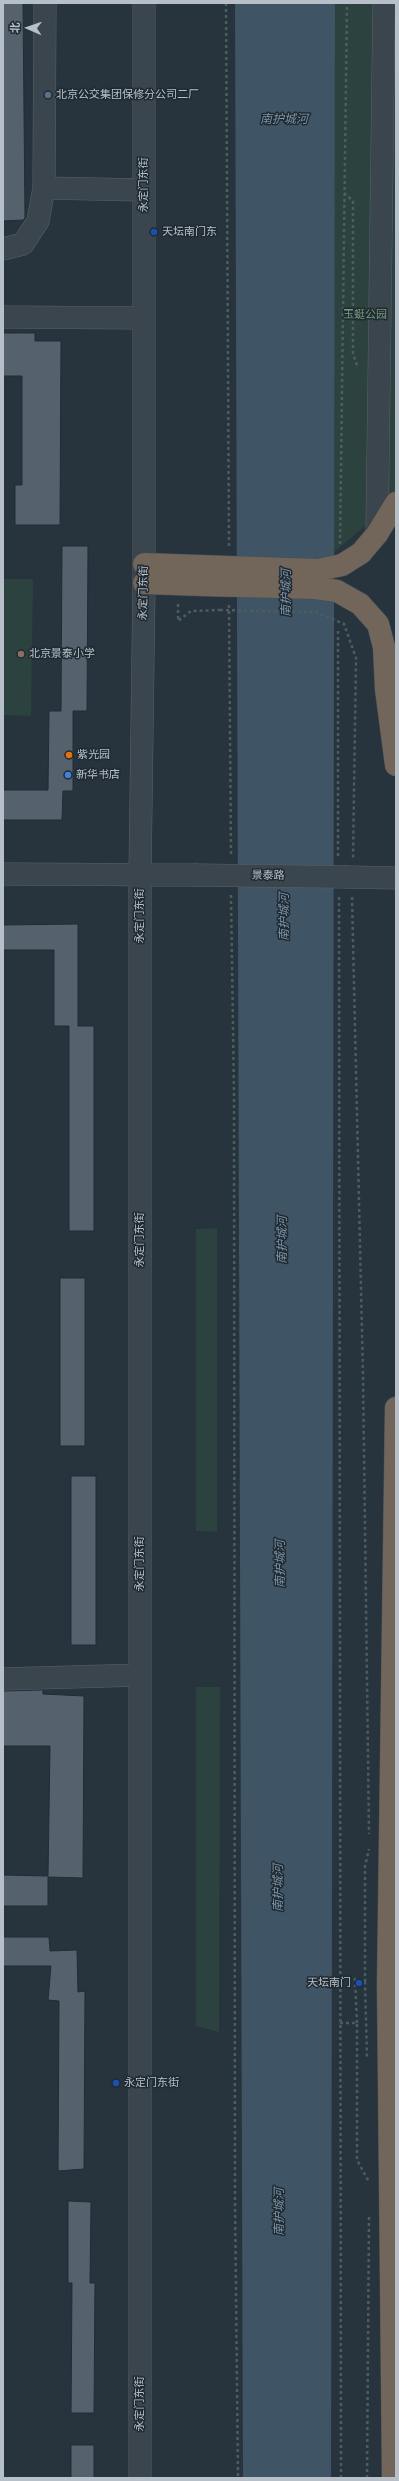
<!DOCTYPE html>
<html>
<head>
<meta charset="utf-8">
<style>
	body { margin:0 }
	#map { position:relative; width:399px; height:2481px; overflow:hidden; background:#27343d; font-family:"Roboto Condensed","Noto Sans SC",sans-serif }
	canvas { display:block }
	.frame { position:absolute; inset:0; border:4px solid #b7c0c8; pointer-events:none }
	.north { position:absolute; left:8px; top:8px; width:40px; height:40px; -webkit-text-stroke:3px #202a32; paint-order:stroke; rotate:272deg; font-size:11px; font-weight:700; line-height:16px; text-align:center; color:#b7c0c8 }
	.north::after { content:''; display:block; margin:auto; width:14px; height:18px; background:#b7c0c8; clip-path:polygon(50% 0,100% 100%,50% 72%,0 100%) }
</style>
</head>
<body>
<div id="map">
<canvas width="399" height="2481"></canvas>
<div class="frame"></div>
<div class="north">北</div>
</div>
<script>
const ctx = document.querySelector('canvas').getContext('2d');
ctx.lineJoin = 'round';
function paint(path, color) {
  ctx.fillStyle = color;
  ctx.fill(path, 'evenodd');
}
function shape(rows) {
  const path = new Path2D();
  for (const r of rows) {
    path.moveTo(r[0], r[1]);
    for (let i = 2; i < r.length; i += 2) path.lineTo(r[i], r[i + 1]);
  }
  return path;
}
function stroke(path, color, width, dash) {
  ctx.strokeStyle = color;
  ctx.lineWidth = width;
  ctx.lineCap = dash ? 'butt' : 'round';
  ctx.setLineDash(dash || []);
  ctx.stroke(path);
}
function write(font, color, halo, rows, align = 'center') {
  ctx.font = font + ' "Roboto Condensed","Noto Sans SC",sans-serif';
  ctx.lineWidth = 3;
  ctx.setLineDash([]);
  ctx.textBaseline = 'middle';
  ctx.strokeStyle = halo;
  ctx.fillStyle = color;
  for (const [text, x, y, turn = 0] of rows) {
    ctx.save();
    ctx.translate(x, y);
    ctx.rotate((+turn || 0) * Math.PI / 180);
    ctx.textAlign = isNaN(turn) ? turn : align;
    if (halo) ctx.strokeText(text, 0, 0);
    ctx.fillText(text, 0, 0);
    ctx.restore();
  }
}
const green = shape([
	[335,3,396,3,396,492,387,508,333,553],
	[3,579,33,579,31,716,3,715],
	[217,1228,217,1532,196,1531,196,1229],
	[196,1687,220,1687,219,2032,196,2026]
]);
const water = shape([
	[235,3,335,3,331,2478,243,2478]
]);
const building = shape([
	[3,3,23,3,25,218,23,220,3,221,3,3],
	[3,333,35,333,35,341,61,341,60,525,15,525,15,485,22,485,22,376,3,376,3,333],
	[62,546,88,546,87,711,73,711,73,791,63,791,62,820,3,820,3,790,48,790,49,711,61,711,62,546],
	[78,924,78,1026,94,1026,94,1231,69,1231,69,1026,54,1026,54,950,3,950,3,925,78,924],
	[60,1278,85,1278,85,1446,60,1446,60,1278],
	[71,1476,96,1476,96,1645,71,1645,71,1476],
	[43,1690,43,1694,84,1696,83,1878,48,1877,48,1906,3,1906,3,1875,48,1876,50,1746,3,1746,3,1691,43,1690],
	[3,1937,49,1937,50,1951,77,1950,78,1992,85,1991,84,2169,58,2171,59,2001,48,2000,51,1966,3,1966,3,1937],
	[68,2201,91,2202,90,2283,95,2283,94,2413,71,2413,72,2283,68,2283,68,2201],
	[71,2445,94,2445,94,2478,71,2478,71,2445]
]);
const path = shape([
	[226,3,229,548],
	[344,193,353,201,353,354,358,368],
	[340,544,347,3],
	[178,604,178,621,191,611,220,610],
	[229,605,231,856],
	[315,612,344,624,356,658,353,858],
	[338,631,338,858],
	[231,895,234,1093,235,2198,238,2478],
	[339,897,341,2478],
	[352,897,363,1375,369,1834],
	[365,1982,365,1866,369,1849],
	[340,2023,357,2023,357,2160,369,2182],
	[357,2023,355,1979,365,1982,367,2058],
	[367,2478,369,2215]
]);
const minor = shape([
	[44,188,144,190],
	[3,249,23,244,38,221,44,188,45,3],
	[3,317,144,318],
	[377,534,384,3],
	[3,874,194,875],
	[347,877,396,878],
	[3,1679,140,1675],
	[140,2478,140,875,144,583,144,3]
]);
const highway = shape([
	[361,553,377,534,396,503],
	[144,564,198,566],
	[144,583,202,585],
	[360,604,378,624,384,647,386,689,396,765],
	[393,2478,388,1983,396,1408]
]);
const pathBridge = shape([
	[220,610,315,612]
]);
const minorBridge = shape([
	[194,875,347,877]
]);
const highwayBridge = shape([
	[198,566,318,570,342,565,361,553],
	[202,585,315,588,337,591,360,604]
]);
const markers = [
	[48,95,4,"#5c6f8a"],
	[154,232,4,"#1a4fb4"],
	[21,654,4,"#8d6e63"],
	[69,755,4,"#e8710a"],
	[68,775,4,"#3f7fe0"],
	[359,1983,4,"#1a4fb4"],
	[116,2083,4,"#1a4fb4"]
];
const poiNames = [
	["北京公交集团保修分公司二厂",56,95],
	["天坛南门东",162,232],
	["北京景泰小学",29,654],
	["紫光园",77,755],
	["新华书店",76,775],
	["天坛南门",351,1983,"right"],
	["永定门东街",124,2083]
];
const streetNames = [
	["永定门东街",144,185,-90],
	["永定门东街",144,593,-89],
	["景泰路",268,876,1],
	["永定门东街",140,916,-90],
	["永定门东街",140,1240,-90],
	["永定门东街",140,1564,-90],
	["永定门东街",140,2404,-90]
];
const parkNames = [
	["玉蜓公园",365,315]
];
const waterNames = [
	["南护城河",284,120],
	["南护城河",287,593,-90],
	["南护城河",285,917,-90],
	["南护城河",283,1240,-90],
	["南护城河",281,1564,-90],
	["南护城河",279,1888,-90],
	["南护城河",280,2212,-90]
];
paint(green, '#2c423f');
paint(water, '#3f5464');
paint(building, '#55626d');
stroke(building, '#222c34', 1);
stroke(minor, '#59636b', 23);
stroke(highway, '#465058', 23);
stroke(path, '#4b5e5e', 2.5, [3, 3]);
stroke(minor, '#3b454d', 22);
stroke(highway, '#726559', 22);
stroke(minorBridge, '#59636b', 23, []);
stroke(highwayBridge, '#465058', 23, []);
stroke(pathBridge, '#4b5e5e', 2.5, [3, 3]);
stroke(minorBridge, '#3b454d', 22);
stroke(highwayBridge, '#726559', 22);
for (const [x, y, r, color] of markers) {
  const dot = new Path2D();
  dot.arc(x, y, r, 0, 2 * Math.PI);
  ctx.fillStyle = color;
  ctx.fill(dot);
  stroke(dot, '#202a32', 1.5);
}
write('11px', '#b7c0c8', '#202a32', poiNames, 'left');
write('11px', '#b7c0c8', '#202a32', streetNames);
write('11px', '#779c7b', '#202a32', parkNames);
write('italic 12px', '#7b95a9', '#202a32', waterNames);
</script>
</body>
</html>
